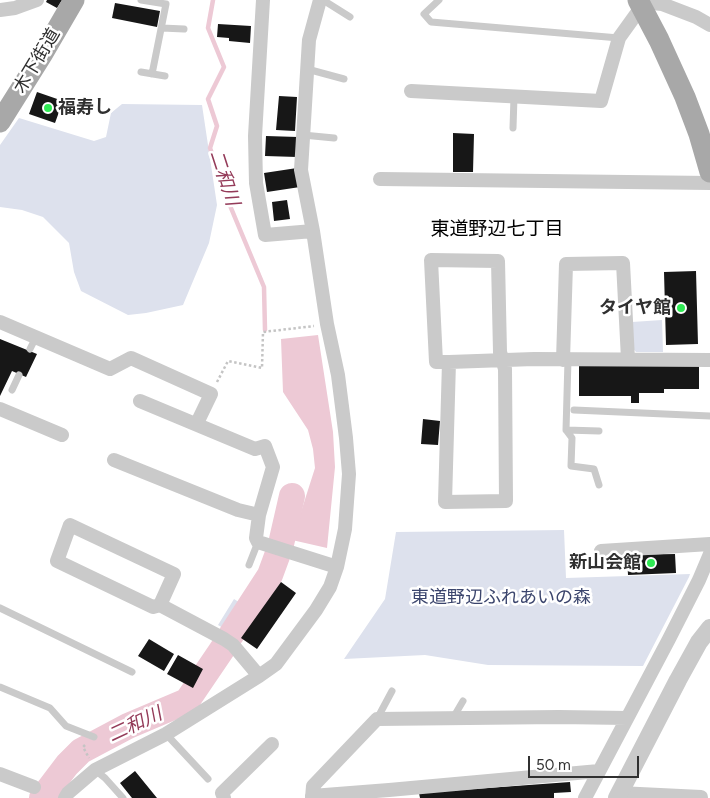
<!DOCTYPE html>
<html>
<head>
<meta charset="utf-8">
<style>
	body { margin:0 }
	#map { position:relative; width:710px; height:798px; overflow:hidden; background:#fff; font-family:Figtree,sans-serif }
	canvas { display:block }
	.scale { position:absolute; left:528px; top:756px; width:111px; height:22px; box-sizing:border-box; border:2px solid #303030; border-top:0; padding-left:6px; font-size:15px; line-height:18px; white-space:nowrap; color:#303030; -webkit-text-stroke:4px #fff; paint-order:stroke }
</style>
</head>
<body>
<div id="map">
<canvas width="710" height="798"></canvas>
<div class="scale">50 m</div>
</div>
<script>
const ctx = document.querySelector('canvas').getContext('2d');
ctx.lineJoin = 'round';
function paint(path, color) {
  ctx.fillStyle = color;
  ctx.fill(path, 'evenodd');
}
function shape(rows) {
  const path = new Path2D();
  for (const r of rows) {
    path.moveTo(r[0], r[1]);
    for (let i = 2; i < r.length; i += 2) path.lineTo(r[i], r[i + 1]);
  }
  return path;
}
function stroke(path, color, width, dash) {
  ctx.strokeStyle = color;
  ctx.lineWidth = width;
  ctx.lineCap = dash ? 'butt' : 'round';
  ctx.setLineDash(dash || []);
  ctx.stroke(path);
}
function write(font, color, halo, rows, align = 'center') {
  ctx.font = font + ' Figtree,"Noto Sans JP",sans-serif';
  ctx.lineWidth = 5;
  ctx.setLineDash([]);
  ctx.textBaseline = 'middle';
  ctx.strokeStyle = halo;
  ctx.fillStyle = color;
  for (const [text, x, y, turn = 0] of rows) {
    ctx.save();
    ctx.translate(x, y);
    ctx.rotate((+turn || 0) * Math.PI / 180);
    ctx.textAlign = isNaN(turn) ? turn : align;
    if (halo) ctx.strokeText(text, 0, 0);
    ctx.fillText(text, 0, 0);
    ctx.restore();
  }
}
const green = shape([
	[122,104,202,105,217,205,209,243,183,305,146,313,128,315,81,291,74,272,69,243,43,217,22,210,0,207,0,145,19,118,94,141,106,137,111,113],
	[662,320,663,352,636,352,631,346,632,322],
	[564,530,566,578,690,574,689,577,643,666,488,665,425,655,344,659,385,599,396,532],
	[234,599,245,606,228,631,218,625]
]);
const water = shape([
	[318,335,333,432,335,467,327,548,292,540,315,468,313,449,308,430,283,392,281,339]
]);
const stream = shape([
	[213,0,208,28,224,67,208,99,217,126,210,148,231,208,264,287,265,330]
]);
const river = shape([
	[281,544,292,496],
	[231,635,270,575,277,556],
	[42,798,67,765,81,751,128,726,187,701,223,648]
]);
const building = shape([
	[47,0,62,0,57,8,46,2],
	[115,3,160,11,157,27,112,18],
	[218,24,251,26,250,43,229,41,229,38,217,37],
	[37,92,63,101,55,123,29,114],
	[279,96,297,97,295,131,276,130],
	[453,133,474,134,473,172,453,172],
	[266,136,298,137,297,157,265,156],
	[297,168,300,187,267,192,264,173],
	[287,200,290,219,274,221,272,202],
	[696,271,698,344,666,345,664,272],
	[0,339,37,354,26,377,12,371,0,396],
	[699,362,699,389,664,389,664,393,639,393,639,403,631,403,631,396,579,396,579,364],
	[423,419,440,421,438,445,421,444],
	[675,554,676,573,628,575,627,555],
	[281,582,296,593,257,649,241,638],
	[149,639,174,654,164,671,138,656],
	[178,655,203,669,193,688,167,674],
	[135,771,157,798,132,798,120,783],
	[570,782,571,792,554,793,554,798,420,798,419,793]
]);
const path = shape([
	[217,382,228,361,262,368,263,332,314,326],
	[85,745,83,747,89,758]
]);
const service = shape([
	[141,0,166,4,152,74],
	[323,0,350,17],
	[439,0,424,14,431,22,619,38],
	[162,28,184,29],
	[307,69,344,79],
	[141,72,165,76],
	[513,128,514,97],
	[303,135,334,138],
	[30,349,36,337],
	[568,360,566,430,572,438,571,466,594,469,599,485],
	[12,390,19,375],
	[574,410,710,416],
	[566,430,599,431],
	[249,565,258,542],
	[0,608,132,672],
	[0,687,50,708,66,726,94,737],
	[453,718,463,701],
	[377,719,392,691],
	[166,734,208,779],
	[95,770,105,778,123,798]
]);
const minor = shape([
	[263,0,255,136,256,183,265,235,313,231],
	[0,10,15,8,37,0],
	[411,91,601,101,619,38,642,6,652,3,662,4,696,17,710,25],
	[380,179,710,183],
	[431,260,498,261,500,352,505,369,506,501,445,502,449,362,436,362,431,260],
	[0,322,110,369,131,358,211,394,198,421],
	[563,360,566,264,623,263,628,359],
	[449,362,534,359,710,360],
	[140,401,255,449,265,446,273,467,259,515,256,538,258,542,337,567],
	[0,409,62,435],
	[114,460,238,510,259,515],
	[601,551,710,544],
	[160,605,174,574,70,525,57,561,153,607,160,605,224,639,233,645,259,676],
	[0,774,34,787],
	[619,793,701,797],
	[312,796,389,790,599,771],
	[65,798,68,793,95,770,166,734,259,676,276,664,316,610,330,587,337,567,345,529,349,474,346,438,338,375,327,324,313,231,301,170,309,40,320,0],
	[224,798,222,793,272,744],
	[312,798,313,786,377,719,559,717,627,718],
	[585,798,669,639,699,580,710,554]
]);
const tertiary = shape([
	[617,798,678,680,699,642,710,628]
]);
const primary = shape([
	[638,0,659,40,685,97,699,134,710,172],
	[0,122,42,55,74,0]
]);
const markers = [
	[48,108,5,"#2fea54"],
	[681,308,5,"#2fea54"],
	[651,563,5,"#2fea54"]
];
const streetNames = [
	["木下街道",37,61,-59]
];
const poiNames = [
	["福寿し",58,108,"left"],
	["タイヤ館",671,308],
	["新山会館",641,563]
];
const parkNames = [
	["東道野辺ふれあいの森",501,598]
];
const waterNames = [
	["二和川",224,178,72],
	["二和川",135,725,-25]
];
const neighbourhoodNames = [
	["東道野辺七丁目",497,229]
];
paint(green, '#dde1ed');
paint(water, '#edc9d5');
stroke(stream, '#edc9d5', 4.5);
stroke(river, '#edc9d5', 26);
paint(building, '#171717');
stroke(path, '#c4c4c4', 2.5, [2.5, 2.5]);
stroke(service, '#cacaca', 7);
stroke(minor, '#cacaca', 14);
stroke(tertiary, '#cacaca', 18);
stroke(primary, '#a8a8a8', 21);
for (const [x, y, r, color] of markers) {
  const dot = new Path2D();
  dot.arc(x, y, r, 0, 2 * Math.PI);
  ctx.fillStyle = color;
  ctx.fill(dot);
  stroke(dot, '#fff', 2);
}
write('18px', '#303030', '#fff', streetNames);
write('bold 18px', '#303030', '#fff', poiNames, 'right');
write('18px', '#3b456d', '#fff', parkNames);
write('italic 19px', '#943b59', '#fff', waterNames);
write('19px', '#000', '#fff', neighbourhoodNames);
</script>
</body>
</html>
